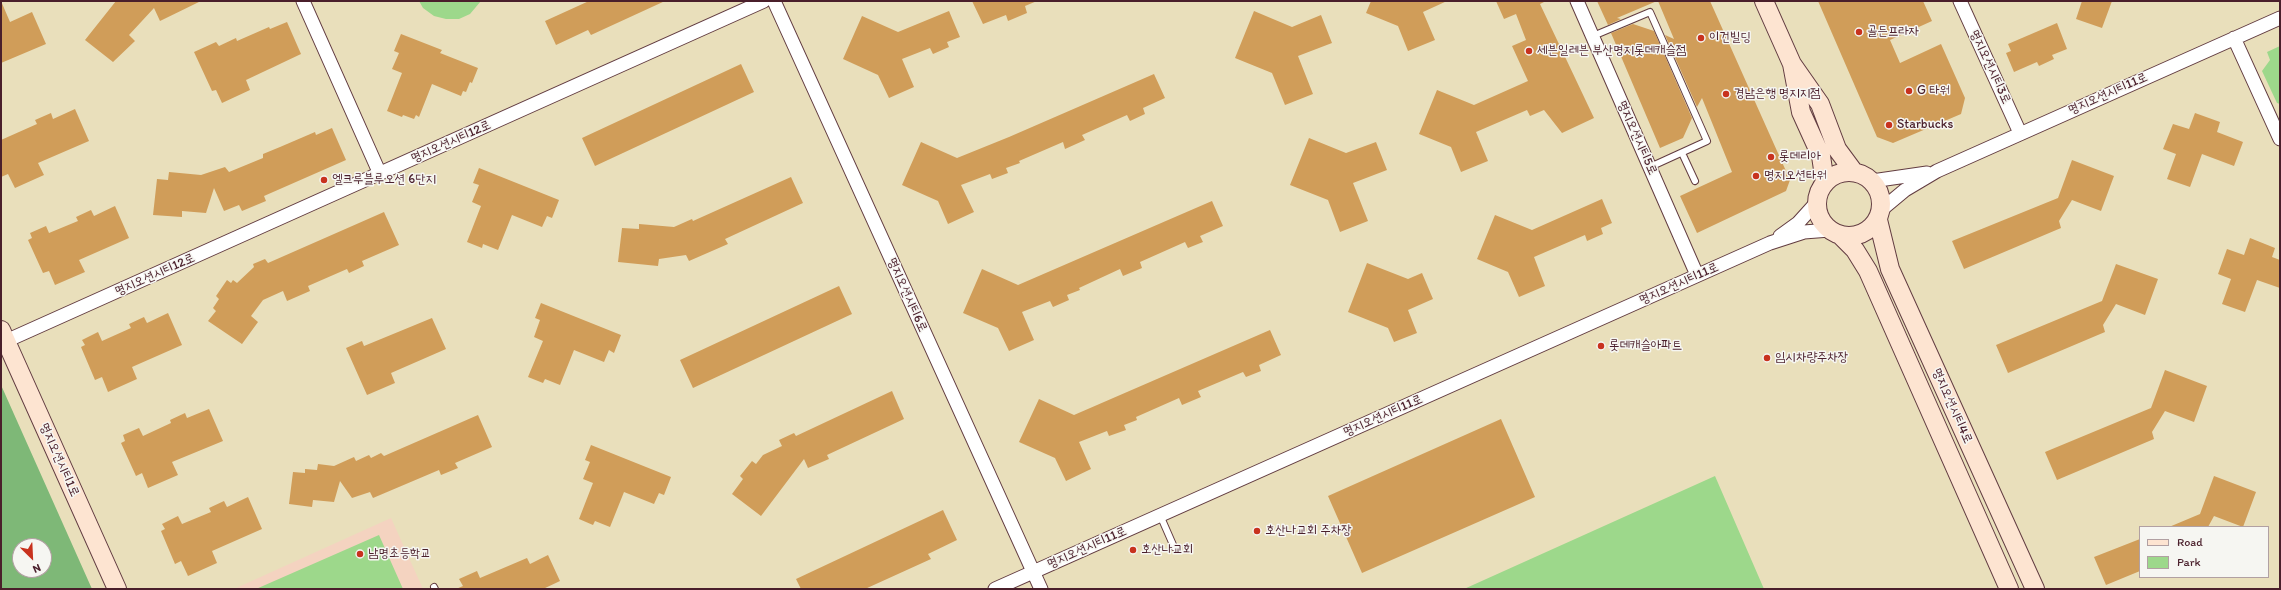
<!DOCTYPE html>
<html>
<head>
<meta charset="utf-8">
<style>
	body { margin:0 }
	#map { position:relative; width:2281px; height:590px; overflow:hidden; background:#e9dfbb; font-family:Itim,sans-serif }
	canvas { display:block }
	.frame { position:absolute; inset:0; border:2px solid #4a1f2b; pointer-events:none }
	.legend { position:absolute; left:2139px; top:526px; width:130px; height:52px; box-sizing:border-box; background:#f6f6f2; border:1px solid #b1a0a2; margin:0; padding:5px 7px; list-style:none; font-size:12px; color:#4a1f2b }
	.legend li { display:flex; align-items:center; gap:8px; height:20px }
	.legend b { width:20px; border:1px solid #b1a0a2 }
	.north { position:absolute; left:12px; top:538px; width:40px; height:40px; box-sizing:border-box; background:#f6f6f2; border:1px solid #b1a0a2; border-radius:50%; rotate:156deg; font-size:11px; font-weight:700; line-height:16px; text-align:center; color:#4a1f2b }
	.north::after { content:''; display:block; margin:auto; width:14px; height:18px; background:#c8321e; clip-path:polygon(50% 0,100% 100%,50% 72%,0 100%) }
</style>
</head>
<body>
<div id="map">
<canvas width="2281" height="590"></canvas>
<div class="frame"></div>
<ul class="legend">
<li><b style="height:5px;background:#fde4d1"></b>Road</li>
<li><b style="height:11px;background:#9dd88b"></b>Park</li>
</ul>
<div class="north">N</div>
</div>
<script>
const ctx = document.querySelector('canvas').getContext('2d');
ctx.lineJoin = 'round';
function paint(path, color) {
  ctx.fillStyle = color;
  ctx.fill(path, 'evenodd');
}
function shape(rows) {
  const path = new Path2D();
  for (const r of rows) {
    if (r.length === 3) {
      path.moveTo(r[0] + r[2], r[1]);
      path.arc(r[0], r[1], r[2], 0, 2 * Math.PI);
      continue;
    }
    path.moveTo(r[0], r[1]);
    for (let i = 2; i < r.length; i += 2) path.lineTo(r[i], r[i + 1]);
  }
  return path;
}
function stroke(path, color, width, dash) {
  ctx.strokeStyle = color;
  ctx.lineWidth = width;
  ctx.lineCap = dash ? 'butt' : 'round';
  ctx.setLineDash(dash || []);
  ctx.stroke(path);
}
function write(font, color, halo, rows, align = 'center') {
  ctx.font = font + ' Itim,"Poor Story",sans-serif';
  ctx.lineWidth = 3;
  ctx.setLineDash([]);
  ctx.textBaseline = 'middle';
  ctx.strokeStyle = halo;
  ctx.fillStyle = color;
  for (const [text, x, y, turn = 0] of rows) {
    ctx.save();
    ctx.translate(x, y);
    ctx.rotate((+turn || 0) * Math.PI / 180);
    ctx.textAlign = isNaN(turn) ? turn : align;
    if (halo) ctx.strokeText(text, 0, 0);
    ctx.fillText(text, 0, 0);
    ctx.restore();
  }
}
const built = shape([
	[391,518,423,589,234,589]
]);
const green = shape([
	[419,1,481,1,470,14,459,19,446,19,434,16,423,8],
	[2280,46,2280,104,2277,103,2262,71,2270,60,2267,52],
	[1715,476,1764,589,1464,589],
	[379,535,403,589,256,589]
]);
const forest = shape([
	[1,385,92,589,1,589],
	[20,546,44,546,44,570,20,570]
]);
const building = shape([
	[1,1,10,22,32,12,46,44,1,63],
	[116,1,201,1,160,21,154,8,129,35,135,41,113,62,85,40],
	[589,1,665,1,591,35,588,30,556,45,545,21],
	[972,1,1037,1,1025,6,1027,13,1008,21,1006,15,983,24],
	[1371,1,1447,1,1423,12,1435,40,1408,51,1398,26,1366,13],
	[1496,1,1546,1,1540,4,1594,118,1562,133,1544,110,1530,116,1527,110,1476,132,1488,161,1461,172,1451,147,1419,134,1437,90,1474,105,1528,81,1512,46,1526,40,1516,14,1504,19],
	[1597,1,1657,1,1617,18,1621,19,1608,25],
	[1658,1,1710,1,1790,180,1786,191,1697,233,1680,196,1732,172,1702,98,1697,107,1665,35,1674,39],
	[1818,1,1923,1,1932,21,1890,40,1900,63,1941,44,1965,98,1961,114,1893,143,1877,137],
	[2082,1,2112,1,2102,28,2076,19],
	[949,11,960,37,947,42,949,47,933,54,930,48,902,59,914,87,889,98,878,75,843,59,862,16,898,32],
	[1254,11,1292,27,1321,15,1332,43,1298,56,1313,94,1285,105,1272,73,1235,58],
	[287,22,301,54,246,80,250,90,222,103,216,90,212,91,194,52,216,42,219,46,236,38,237,41,269,27,270,29],
	[2057,23,2067,49,2052,55,2054,59,2039,66,2037,62,2014,72,2006,53,2011,51,2008,44],
	[1633,24,1654,31,1692,118,1683,138,1660,148,1611,33],
	[401,34,442,50,440,53,478,68,472,83,470,82,466,92,463,91,461,96,432,84,419,117,416,115,414,119,403,115,402,117,387,111,402,73,392,69,399,53,394,51],
	[741,64,754,92,595,166,582,138],
	[1154,74,1165,98,1143,108,1145,114,1130,121,1127,115,1082,135,1085,140,1065,149,1063,142,1019,161,1020,163,1006,168,1008,173,992,179,990,174,961,185,974,212,948,224,938,201,902,185,921,142,957,158,1009,137],
	[75,109,89,141,38,163,44,175,15,188,8,174,1,177,1,140,37,124,35,120,51,113,53,119],
	[2195,113,2220,122,2217,132,2243,142,2234,166,2202,154,2190,187,2167,179,2176,154,2163,149,2173,124,2189,129],
	[332,128,346,160,264,196,266,201,242,211,239,205,224,211,214,188,206,213,182,211,182,217,153,215,157,179,168,180,169,172,201,175,225,167,229,172,263,158,263,154,280,147,315,132,316,135],
	[1309,138,1346,153,1376,142,1387,170,1353,183,1368,221,1340,232,1328,200,1290,185],
	[2072,160,2114,176,2101,211,2072,200,2059,221,2061,228,1964,269,1952,241,2058,198],
	[479,168,559,200,552,218,547,216,542,227,512,215,498,250,483,244,482,248,467,242,481,206,472,202,479,185,473,183],
	[791,177,803,203,725,239,728,244,689,261,686,255,659,259,658,266,618,262,622,228,639,229,639,224,674,227,692,219,693,221],
	[1602,199,1612,223,1601,228,1603,234,1587,241,1585,235,1534,257,1545,286,1519,297,1508,272,1477,259,1495,215,1532,230],
	[1212,201,1223,226,1200,236,1203,242,1188,248,1185,242,1140,262,1142,268,1123,276,1120,269,1079,288,1080,290,1067,295,1069,300,1053,307,1050,301,1022,312,1034,340,1009,351,998,328,963,313,982,269,1018,285],
	[115,206,129,238,79,260,85,272,55,285,49,271,43,273,28,240,32,238,30,233,46,226,49,233,78,221,76,217,91,210,94,216],
	[384,212,399,245,362,261,364,266,349,273,347,269,308,286,310,291,287,301,283,291,263,300,251,316,258,322,242,344,208,321,216,311,213,308,219,299,216,296,227,280,231,283,233,280,237,283,254,267,253,264,265,259,268,263],
	[2250,238,2275,248,2272,257,2280,260,2280,288,2257,280,2245,312,2222,304,2231,279,2218,274,2227,249,2244,255],
	[1367,263,1408,279,1422,273,1433,299,1408,310,1417,333,1394,342,1388,328,1348,312],
	[2116,264,2158,279,2145,315,2116,304,2103,325,2105,332,2008,373,1996,345,2102,301],
	[839,286,852,314,693,388,680,360],
	[541,303,621,335,614,353,609,350,604,362,574,350,560,385,545,379,543,383,528,377,543,341,534,337,540,320,535,318],
	[168,313,182,345,132,367,137,379,108,392,102,377,95,380,81,347,85,345,82,340,98,332,102,341,131,328,129,324,144,317,147,323],
	[432,318,446,349,391,373,395,383,367,395,346,348,362,341,364,346],
	[1270,330,1281,355,1259,365,1261,371,1246,377,1243,372,1198,391,1201,397,1182,405,1179,398,1136,417,1137,420,1124,425,1126,430,1109,436,1107,431,1079,442,1091,469,1066,481,1055,458,1019,442,1039,399,1074,415],
	[2165,370,2207,386,2194,422,2165,411,2152,432,2154,439,2057,480,2045,452,2151,408],
	[892,391,904,419,827,455,829,459,808,468,804,459,761,516,732,494,743,479,740,476,752,461,756,464,763,455,782,446,779,440,794,433,796,436],
	[209,409,223,441,172,462,178,475,148,488,142,473,136,476,121,443,125,441,123,435,139,428,143,436,171,423,170,420,185,413,187,418],
	[478,415,492,447,455,463,458,468,441,475,439,470,373,498,370,492,352,498,340,481,334,502,313,500,312,507,289,504,293,472,305,473,305,469,317,470,318,464,334,466,354,457,356,461,369,455,371,458,381,453,384,456],
	[1501,419,1535,497,1362,573,1328,496],
	[591,445,671,477,664,495,659,493,654,504,624,492,610,527,595,521,593,525,579,519,593,483,583,479,590,462,585,460],
	[2214,476,2256,492,2243,527,2214,516,2208,527,2169,527,2200,514],
	[248,497,262,529,212,551,217,563,188,576,181,561,175,564,161,531,165,529,162,524,178,516,182,524,211,512,209,508,224,501,227,507],
	[943,510,957,540,928,554,931,559,865,589,801,589,796,579],
	[2140,539,2140,571,2106,585,2094,557],
	[548,555,560,581,543,589,456,589,463,586,459,579,477,571,480,578,527,558,530,564]
]);
const lane = shape([
	[1593,36,1650,12,1707,141,1650,167],
	[1682,153,1695,181],
	[1160,515,1174,547],
	[434,587,435,589]
]);
const street = shape([
	[303,1,380,174],
	[774,1,1041,589],
	[1577,1,1697,275],
	[1960,1,2020,133],
	[2234,38,2280,139],
	[1872,181,1927,173],
	[1881,210,1905,190,1937,171,2280,18],
	[1780,236,1798,223,1817,202],
	[6,341,764,1],
	[995,589,1770,243,1804,232,1830,230]
]);
const secondary = shape([
	[1764,1,1792,64],
	[1849,204,32],
	[1825,183,1821,156,1801,112,1792,64,1820,104,1837,149,1854,172],
	[1878,220,1890,269,2035,589],
	[1840,235,1855,250,1868,271,2009,589],
	[1,330,117,589]
]);
const markers = [
	[1859,32,4,"#c8321e"],
	[1701,38,4,"#c8321e"],
	[1529,51,4,"#c8321e"],
	[1909,91,4,"#c8321e"],
	[1726,94,4,"#c8321e"],
	[1889,125,4,"#c8321e"],
	[1771,157,4,"#c8321e"],
	[1756,176,4,"#c8321e"],
	[324,180,4,"#c8321e"],
	[1601,346,4,"#c8321e"],
	[1767,358,4,"#c8321e"],
	[1257,531,4,"#c8321e"],
	[1133,550,4,"#c8321e"],
	[360,554,4,"#c8321e"]
];
const poiNames = [
	["골든프라자",1867,32],
	["이건빌딩",1709,38],
	["세븐일레븐 부산명지롯데캐슬점",1537,51],
	["G 타워",1917,91],
	["경남은행 명지지점",1734,94],
	["Starbucks",1897,125],
	["롯데리아",1779,157],
	["명지오션타워",1764,176],
	["엘크루블루오션 6단지",332,180],
	["롯데캐슬아파트",1609,346],
	["임시차량주차장",1775,358],
	["호산나교회 주차장",1265,531],
	["호산나교회",1141,550],
	["남명초등학교",368,554]
];
const streetNames = [
	["명지오션시티3로",1990,67,65],
	["명지오션시티11로",2108,94,-24],
	["명지오션시티5로",1637,138,66],
	["명지오션시티12로",451,142,-24],
	["명지오션시티12로",155,275,-24],
	["명지오션시티11로",1679,284,-24],
	["명지오션시티6로",907,295,66],
	["명지오션시티4로",1952,406,66],
	["명지오션시티11로",1383,416,-24],
	["명지오션시티1로",59,460,66],
	["명지오션시티11로",1087,548,-24]
];
paint(built, '#f4d3c0');
paint(green, '#9dd88b');
paint(forest, '#7eb877');
paint(building, '#d09d59');
stroke(lane, '#623c41', 8);
stroke(street, '#623c41', 15);
stroke(secondary, '#623c41', 20);
stroke(lane, '#fff', 6);
stroke(street, '#fff', 13);
stroke(secondary, '#fde4d1', 18);
for (const [x, y, r, color] of markers) {
  const dot = new Path2D();
  dot.arc(x, y, r, 0, 2 * Math.PI);
  ctx.fillStyle = color;
  ctx.fill(dot);
  stroke(dot, '#f6f6f2', 1.5);
}
write('13px', '#4a1f2b', '#f6f6f2', poiNames, 'left');
write('13px', '#4a1f2b', '#f6f6f2', streetNames);
</script>
</body>
</html>
